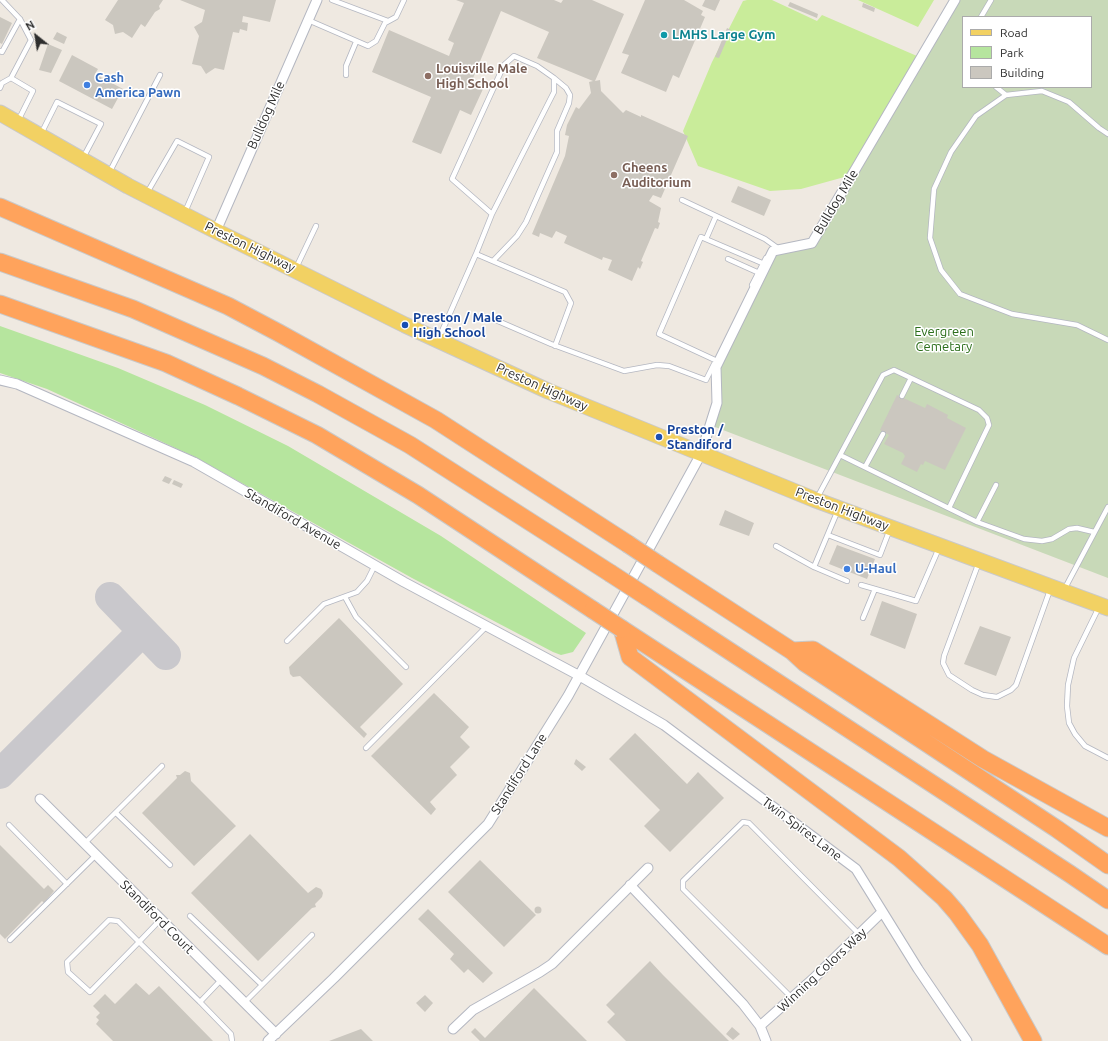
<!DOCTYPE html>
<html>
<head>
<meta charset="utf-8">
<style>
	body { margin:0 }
	#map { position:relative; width:1108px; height:1041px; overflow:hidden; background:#efe9e1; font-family:Ubuntu,sans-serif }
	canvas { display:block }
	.legend { position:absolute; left:962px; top:16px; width:130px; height:72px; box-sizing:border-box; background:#fff; border:1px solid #ababab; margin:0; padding:5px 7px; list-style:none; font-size:12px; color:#2e2e2e }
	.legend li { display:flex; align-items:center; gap:8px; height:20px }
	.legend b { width:20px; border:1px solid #ababab }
	.north { position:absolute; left:16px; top:16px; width:40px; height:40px; -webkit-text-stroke:3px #fff; paint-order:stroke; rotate:330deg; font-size:11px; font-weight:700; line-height:16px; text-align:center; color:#2e2e2e }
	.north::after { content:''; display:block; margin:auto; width:14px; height:18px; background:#2e2e2e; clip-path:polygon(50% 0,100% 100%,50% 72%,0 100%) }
</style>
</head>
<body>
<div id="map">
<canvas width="1108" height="1041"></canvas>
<ul class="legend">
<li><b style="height:5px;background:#f2d163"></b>Road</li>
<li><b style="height:11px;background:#b6e59e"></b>Park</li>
<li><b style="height:11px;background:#cbc7bf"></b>Building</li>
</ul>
<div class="north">N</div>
</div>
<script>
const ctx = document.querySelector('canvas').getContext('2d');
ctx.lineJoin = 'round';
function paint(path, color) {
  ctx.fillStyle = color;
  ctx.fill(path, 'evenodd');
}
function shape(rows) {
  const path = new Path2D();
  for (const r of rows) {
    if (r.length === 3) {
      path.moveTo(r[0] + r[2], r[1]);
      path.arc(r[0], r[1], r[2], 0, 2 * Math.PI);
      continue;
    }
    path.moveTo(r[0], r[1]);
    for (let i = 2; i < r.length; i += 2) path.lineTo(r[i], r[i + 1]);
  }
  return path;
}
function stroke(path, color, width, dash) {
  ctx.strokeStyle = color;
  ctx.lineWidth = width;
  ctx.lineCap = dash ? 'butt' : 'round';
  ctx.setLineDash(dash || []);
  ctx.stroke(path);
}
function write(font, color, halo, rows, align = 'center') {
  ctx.font = font + ' Ubuntu,sans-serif';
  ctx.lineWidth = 3;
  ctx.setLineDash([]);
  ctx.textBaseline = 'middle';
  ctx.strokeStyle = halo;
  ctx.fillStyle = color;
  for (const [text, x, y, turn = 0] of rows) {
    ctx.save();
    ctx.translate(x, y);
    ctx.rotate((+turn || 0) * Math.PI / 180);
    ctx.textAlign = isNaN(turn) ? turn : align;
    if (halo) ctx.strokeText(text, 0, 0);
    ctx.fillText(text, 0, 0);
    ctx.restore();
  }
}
const green = shape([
	[0,326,118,368,205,405,288,446,441,536,586,633,573,652,561,655,553,652,412,578,195,457,47,389,0,373]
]);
const cemetery = shape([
	[956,0,1108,0,1108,578,710,425,717,403,716,367,773,251,812,243],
	[963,17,1091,17,1091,87,963,87]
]);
const pitch = shape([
	[747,0,772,0,817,21,822,15,917,56,848,176,801,189,770,191,698,166,683,131,712,62,743,1],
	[858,0,934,0,918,27]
]);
const taxiway = shape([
	[110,597,166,655],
	[0,774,143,631]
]);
const building = shape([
	[118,0,163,0,159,6,160,9,155,12,145,27,141,24,132,38,123,32,115,34,113,25,105,20],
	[180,0,276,0,270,22,243,16,242,22,248,23,247,31,240,29,239,33,233,32,224,70,215,68,206,74,201,66,192,64,199,36,194,27,202,22,205,10],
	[456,0,554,0,561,3,563,0,592,0,624,14,595,81,600,80,601,91,623,113,626,110,641,117,641,115,688,136,661,198,653,195,649,201,661,208,658,222,660,223,658,229,655,228,641,261,643,262,640,269,638,267,632,281,608,270,612,260,603,257,602,260,564,243,567,236,556,231,552,238,540,233,539,237,532,234,565,156,569,136,565,135,567,125,576,107,579,109,591,93,589,82,593,81,537,58,549,32,501,11,471,83,483,89,471,115,460,110,441,154,412,142,431,97,372,72,389,30,449,56,454,43,448,40,464,3],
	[645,0,684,0,703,11,701,15,705,17,679,78,673,75,666,92,621,73,629,55,622,53],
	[705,0,720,0,715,11,702,6],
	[790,2,818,14,817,18,788,6],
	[863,3,875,8,874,12,862,7],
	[0,17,12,23,2,44,0,43],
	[727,28,731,30,719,58,715,57],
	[57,32,67,37,64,44,53,39],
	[48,44,62,50,51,73,39,70],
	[72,55,98,69,95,74,123,89,112,109,59,81],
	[738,186,771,200,764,216,731,202],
	[897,395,925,408,927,404,948,415,947,418,966,428,945,470,925,461,923,465,921,464,917,472,901,464,905,456,903,453,884,444,889,435,880,430],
	[165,476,172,479,169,484,162,481],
	[174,480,183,484,181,488,172,484],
	[725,510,754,523,749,536,719,525],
	[837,545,875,559,867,579,829,564],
	[882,601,917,614,905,649,870,635],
	[339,618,403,684,360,727,367,734,364,738,300,676,293,677,290,674,289,667],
	[980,626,1011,637,996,676,964,664],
	[434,693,469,727,460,737,470,747,450,767,457,775,430,802,436,809,431,815,371,756],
	[635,733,687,784,698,772,724,798,670,852,644,826,660,810,609,759],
	[576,759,586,767,582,771,574,764],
	[185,771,190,773,191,781,236,826,194,866,142,813,177,778,176,775,180,775],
	[250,834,308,893,316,887,321,889,323,893,322,897,315,904,316,907,312,908,258,961,191,893],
	[0,845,44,889,48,885,54,891,44,903,42,901,5,939,0,934],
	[480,860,536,915,504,947,448,892],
	[538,910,3.5],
	[428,909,493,973,483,983,468,969,464,973,450,959,454,954,418,919],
	[650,961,663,975,729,1041,626,1041,607,1022,615,1014,606,1005],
	[136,983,149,995,159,986,213,1041,113,1041,96,1024,99,1020,96,1017,100,1013,93,1006,105,994,115,1004],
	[534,988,587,1041,480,1041,471,1032,475,1028,485,1038],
	[425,995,433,1003,425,1012,416,1003],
	[732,1027,740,1034,733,1040,726,1034],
	[361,1029,373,1041,329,1041]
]);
const service = shape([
	[2,0,20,19,31,40,11,78],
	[332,0,388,21],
	[981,17,991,0],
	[308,20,368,46,376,41,385,23,396,17,404,0],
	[0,51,2,52,20,19],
	[346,75,346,66,356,42],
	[996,87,1006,95],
	[0,88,2,83,11,78,33,91,18,121],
	[41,134,57,102,101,124,83,158],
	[1108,134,1099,128,1069,102,1042,91,1006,95,976,116,951,152,934,189,930,238,941,270,960,294,1012,314,1077,325,1108,340],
	[109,173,160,75],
	[147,193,177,141,209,157,185,212],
	[682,200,765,239,779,249],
	[706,239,716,216],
	[476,254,492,214,452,179,504,65,514,56,537,66,554,78,554,92,492,214],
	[728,259,757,272],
	[493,261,517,236,526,222,557,152,557,131,569,103,570,95,566,88,554,78],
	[296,268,316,226],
	[752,285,766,258],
	[491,318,551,344,624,371,657,365,669,366,706,380,714,364],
	[439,338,476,254,565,292,571,303,555,346],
	[715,360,659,334,701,237,762,263],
	[902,396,911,378],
	[840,455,977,522,1024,539,1042,541,1052,539,1069,529,1077,528,1094,532],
	[865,467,883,434],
	[817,498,883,375,894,370,979,410,987,418,989,425,949,508],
	[838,510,814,567,847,581],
	[977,522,996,485],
	[828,535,880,555,890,529],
	[776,546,814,567],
	[979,562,944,656,943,663,949,675,972,690,983,695,997,697,1011,690,1016,685,1050,590],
	[861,585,875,589],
	[1064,590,1108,507],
	[345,597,356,617,406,667],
	[1099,607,1074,658,1068,685,1067,706,1069,723,1075,734,1085,746,1108,758],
	[863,618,875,589,916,601,939,548],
	[287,641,324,604,357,592,367,581,375,565],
	[366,748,487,626],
	[116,813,170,865],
	[9,825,67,884],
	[84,844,162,766],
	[190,916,262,985],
	[160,920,139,942,90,992,68,972,67,962,109,920,118,921,139,942,200,1002,231,1034,232,1041],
	[10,940,96,855],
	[792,998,683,889,683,881,743,822,749,823,859,934],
	[200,1002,221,980],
	[244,1003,312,935]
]);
const minor = shape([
	[216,231,317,0],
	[0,380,17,384,194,462,404,582,578,675,664,725,856,869,918,969,967,1041],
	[40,799,276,1034],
	[630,885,743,1004,760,1026,766,1041],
	[760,1026,815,977,882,912],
	[453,1029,473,1010,540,972,552,964,648,868],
	[268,1041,334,978,488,824,568,696,701,454,717,403,716,367,773,251,812,243,955,0]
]);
const primary = shape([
	[0,113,128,186,216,231,405,325,548,391,813,499,1108,608]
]);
const motorway = shape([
	[0,207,228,306,279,333,436,420,628,544],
	[0,262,133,309,263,366,318,394,410,445,610,573],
	[0,304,166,363,238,396,317,435,418,495,593,610],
	[658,564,792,651,805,663,1057,829,1108,865],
	[647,597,1070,874,1108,900],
	[622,629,630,657,899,858,944,898,957,913,980,945,1033,1041],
	[622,629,1108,946],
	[792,651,813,650,983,759,1108,828]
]);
const motorwayBridge = shape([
	[628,544,658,564],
	[610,573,647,597],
	[593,610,622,629]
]);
const markers = [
	[664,35,4,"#0f9aa8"],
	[428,76,4,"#8d6e63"],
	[87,85,4,"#3f7fe0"],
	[614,175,4,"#8d6e63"],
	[405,325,4,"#1a4fb4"],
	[659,437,4,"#1a4fb4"],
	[847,569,4,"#3f7fe0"]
];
const cultureNames = [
	["LMHS Large Gym",672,35]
];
const educationNames = [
	["Louisville Male",436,69],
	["High School",436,84],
	["Gheens",622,168],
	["Auditorium",622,183]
];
const shopNames = [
	["Cash",95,78],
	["America Pawn",95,93],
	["U-Haul",855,569]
];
const streetNames = [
	["Bulldog Mile",266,115,-66],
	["Bulldog Mile",836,202,-59],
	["Preston Highway",250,247,26],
	["Preston Highway",542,387,24],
	["Preston Highway",842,509,21],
	["Standiford Avenue",293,519,30],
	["Standiford Lane",519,774,-58],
	["Twin Spires Lane",802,829,37],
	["Standiford Court",157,917,45],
	["Winning Colors Way",822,970,-43]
];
const transitNames = [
	["Preston / Male",413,318],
	["High School",413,333],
	["Preston /",667,430],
	["Standiford",667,445]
];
const parkNames = [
	["Evergreen",944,332],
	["Cemetary",944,347]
];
paint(green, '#b6e59e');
paint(cemetery, '#c8d9b8');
paint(pitch, '#c9ec9a');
stroke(taxiway, '#c9c8cc', 30);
paint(building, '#cbc7bf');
stroke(service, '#b4b7c1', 6);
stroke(minor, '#b4b7c1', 11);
stroke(primary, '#c9c9c9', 17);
stroke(motorway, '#c9c9c9', 19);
stroke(service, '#fff', 4.5);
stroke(minor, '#fff', 9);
stroke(primary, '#f2d163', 15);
stroke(motorway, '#ffa35c', 17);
stroke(motorwayBridge, '#c9c9c9', 19, []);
stroke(motorwayBridge, '#ffa35c', 17);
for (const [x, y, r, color] of markers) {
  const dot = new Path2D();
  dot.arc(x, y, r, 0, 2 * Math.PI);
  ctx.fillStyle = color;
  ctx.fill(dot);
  stroke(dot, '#fff', 1.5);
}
write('bold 13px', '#0d838f', '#fff', cultureNames, 'left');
write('bold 13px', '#785e54', '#fff', educationNames, 'left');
write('bold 13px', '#366cbe', '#fff', shopNames, 'left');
write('13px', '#2e2e2e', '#fff', streetNames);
write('bold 13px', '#164399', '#fff', transitNames, 'left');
write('13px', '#2c6e1b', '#fff', parkNames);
</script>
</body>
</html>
